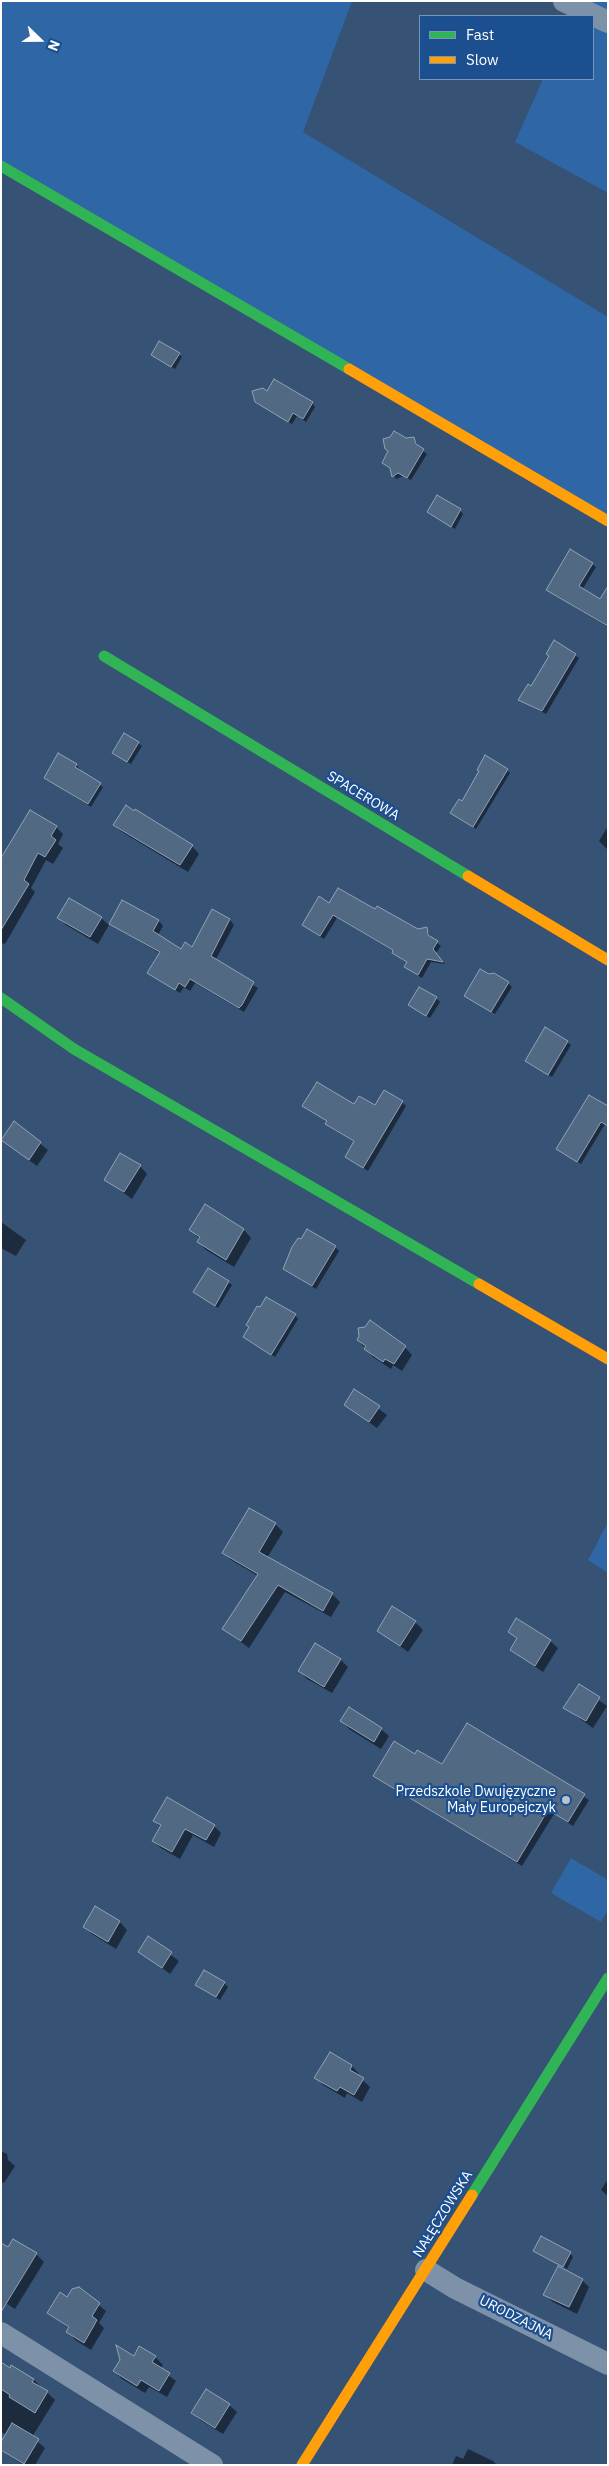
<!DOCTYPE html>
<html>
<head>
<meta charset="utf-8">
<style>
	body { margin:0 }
	#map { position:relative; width:609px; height:2466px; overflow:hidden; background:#365274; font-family:"IBM Plex Sans",sans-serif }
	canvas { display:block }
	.frame { position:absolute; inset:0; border:2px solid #fff; pointer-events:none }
	.legend { position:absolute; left:419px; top:15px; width:175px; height:65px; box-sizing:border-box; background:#1b4f8f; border:1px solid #7695bc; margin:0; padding:6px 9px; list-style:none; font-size:15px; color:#fff }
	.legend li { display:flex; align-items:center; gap:10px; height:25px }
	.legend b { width:25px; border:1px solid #7695bc }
	.north { position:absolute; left:15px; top:15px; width:50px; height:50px; -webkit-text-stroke:4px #1b4f8f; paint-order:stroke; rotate:112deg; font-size:14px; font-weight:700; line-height:20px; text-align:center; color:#fff }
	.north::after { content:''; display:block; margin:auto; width:18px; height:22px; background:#fff; clip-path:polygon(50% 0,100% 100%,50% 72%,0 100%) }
</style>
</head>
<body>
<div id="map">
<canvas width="609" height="2466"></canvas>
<div class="frame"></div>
<ul class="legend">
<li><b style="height:6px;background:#30b455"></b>Fast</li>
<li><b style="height:6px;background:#ff9f0a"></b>Slow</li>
</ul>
<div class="north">N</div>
</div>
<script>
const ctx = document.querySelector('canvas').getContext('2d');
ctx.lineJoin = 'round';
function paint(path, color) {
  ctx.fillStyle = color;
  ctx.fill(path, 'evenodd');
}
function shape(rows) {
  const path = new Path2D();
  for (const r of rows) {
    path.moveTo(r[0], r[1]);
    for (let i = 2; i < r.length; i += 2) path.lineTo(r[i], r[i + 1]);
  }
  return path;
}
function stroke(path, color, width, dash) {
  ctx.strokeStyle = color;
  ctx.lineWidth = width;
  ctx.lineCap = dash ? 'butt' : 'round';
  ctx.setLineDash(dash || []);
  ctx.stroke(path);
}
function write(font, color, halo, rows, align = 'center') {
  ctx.font = font + ' "IBM Plex Sans",sans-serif';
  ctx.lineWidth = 4.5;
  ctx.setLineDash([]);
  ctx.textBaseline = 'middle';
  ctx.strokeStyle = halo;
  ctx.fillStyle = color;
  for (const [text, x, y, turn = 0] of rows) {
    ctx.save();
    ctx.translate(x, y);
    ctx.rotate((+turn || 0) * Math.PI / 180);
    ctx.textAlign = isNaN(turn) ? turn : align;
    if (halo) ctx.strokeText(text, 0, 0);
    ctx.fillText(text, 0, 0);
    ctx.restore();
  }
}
const green = shape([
	[1,1,352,1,303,132,608,317,608,522,1,172],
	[578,1,608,1,608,193,515,142,543,79,593,79,593,16],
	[608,1522,608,1573,588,1560],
	[571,1858,608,1880,608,1910,601,1922,551,1893]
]);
const shadow = shape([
	[179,354,182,357,175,369,156,358],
	[256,402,312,403,315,407,306,422,297,416,292,424],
	[414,438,419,448,427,454,411,480,403,476,396,479,391,469,383,463],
	[460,510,463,514,455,529,428,512],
	[592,564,596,567,582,590,608,604,608,627,551,593],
	[555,642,579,658,546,714,520,700,532,688,550,656],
	[125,734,142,746,131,764,117,756],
	[76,765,80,769,79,771,103,787,91,807,45,778],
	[507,770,510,773,476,829,452,813,462,802],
	[114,825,192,846,199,854,188,872,122,832],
	[56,827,63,834,58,844,63,848,53,864,46,860,31,888,35,892,5,944,1,943,1,860],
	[607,828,608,829,608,850,599,841],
	[122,902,159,921,163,926,158,935,182,950,192,948,212,911,230,920,234,925,215,961,258,988,244,1012,195,983,190,991,184,987,180,993,154,977,149,973,161,954,110,924],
	[330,904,376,910,418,931,426,929,431,938,441,946,436,953,445,964,431,962,422,978,409,970,406,967,408,963,397,956,394,951,337,918,324,939,303,925],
	[59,918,101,918,109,925,98,944,66,925],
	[508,983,512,987,495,1014,466,996],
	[436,998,440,1002,430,1018,410,1005],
	[567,1042,571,1045,552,1077,530,1064],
	[402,1102,406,1106,368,1171,346,1156,355,1142,331,1128,326,1124,328,1122,304,1106,376,1107],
	[608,1108,608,1126,605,1124,581,1164,557,1149],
	[14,1123,48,1150,37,1166,2,1140],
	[140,1166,147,1174,132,1199,105,1179],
	[205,1206,244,1230,251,1238,234,1267,206,1250,198,1242,200,1239,190,1230],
	[1,1222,26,1240,16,1256,1,1248],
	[335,1247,339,1251,316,1289,284,1269],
	[228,1282,232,1285,218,1308,195,1292],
	[295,1315,298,1319,275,1357,244,1337,250,1328,247,1325],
	[371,1322,398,1340,412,1355,402,1371,393,1365,391,1369,373,1357,358,1340],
	[355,1391,387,1415,377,1428,345,1405],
	[275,1524,283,1532,267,1558,332,1594,340,1602,331,1617,285,1592,249,1648,224,1629,258,1576,231,1560,224,1553],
	[415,1622,423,1630,408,1652,378,1630],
	[510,1632,550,1641,558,1648,543,1672,511,1650,518,1640],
	[316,1645,341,1660,348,1667,332,1693,307,1679,300,1671],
	[579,1686,607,1706,593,1728,565,1708],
	[342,1721,381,1729,389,1736,381,1749,349,1729],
	[468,1724,589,1800,573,1826,554,1814,522,1866,375,1776,415,1756,442,1766],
	[154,1820,214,1826,221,1833,214,1847,193,1835,180,1859,161,1848,153,1841,161,1827],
	[96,1908,120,1922,127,1930,116,1949,92,1934,85,1927],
	[148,1938,179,1961,170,1974,140,1951],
	[224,1983,228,1987,220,2000,196,1985],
	[330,2053,352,2066,359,2074,358,2076,370,2087,362,2102,347,2093,345,2098,323,2085,316,2077],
	[1,2151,7,2154,8,2160,15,2166,4,2183,1,2182],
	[608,2179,608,2196,601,2190],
	[13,2240,36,2254,44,2262,15,2309,1,2300,8,2249],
	[535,2251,570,2253,573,2257,567,2269],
	[582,2280,589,2287,577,2314,553,2302,545,2295],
	[79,2288,106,2311,99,2323,104,2328,91,2350,75,2340,68,2332,70,2329,48,2313],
	[155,2357,163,2365,160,2369,176,2381,167,2397,149,2387,145,2393,122,2379,114,2371,134,2358],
	[12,2367,34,2380,55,2400,32,2437,45,2448,35,2465,23,2465,1,2450,7,2435,1,2432,1,2388],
	[229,2405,237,2412,223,2434,200,2420,193,2413],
	[468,2449,493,2461,497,2465,452,2465,456,2456,463,2459]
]);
const building = shape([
	[159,341,180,353,171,367,151,355,159,341],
	[274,379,313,402,303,419,293,413,288,422,255,402,252,391,263,388,267,391,274,379],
	[394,431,406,438,414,437,416,444,424,449,407,478,398,473,392,477,390,468,382,463,388,451,385,449,383,439,390,437,394,431],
	[437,495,461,509,451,527,427,512,437,495],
	[570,549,593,563,579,586,600,599,608,586,608,626,546,590,570,549],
	[554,640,576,654,542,711,518,700,528,684,531,686,549,656,546,654,554,640],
	[124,733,139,742,127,762,112,753,124,733],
	[58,753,77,764,75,767,101,783,88,804,44,778,58,753],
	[485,755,508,769,473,827,450,813,459,799,462,801,479,771,477,770,485,755],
	[126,805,134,811,135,809,193,845,180,865,113,825,126,805],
	[30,810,57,826,51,836,56,840,45,857,38,853,24,880,29,884,1,930,1,858,30,810],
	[338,888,375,909,377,906,418,929,427,927,428,935,438,941,433,949,443,962,427,959,418,975,404,967,407,962,392,953,393,950,333,915,320,936,302,925,319,896,329,903,338,888],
	[69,898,102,917,90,937,57,918,69,898],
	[122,900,159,920,153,931,181,949,185,942,192,947,212,909,230,919,211,956,254,982,242,1005,239,1008,190,979,185,987,179,983,175,990,147,973,160,952,109,924,122,900],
	[480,969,489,974,494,973,509,982,491,1012,464,996,480,969],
	[419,987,437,997,426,1016,408,1005,419,987],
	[545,1027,568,1041,548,1075,525,1061,545,1027],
	[317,1082,354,1104,359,1096,375,1105,384,1090,403,1101,363,1168,345,1157,354,1141,325,1124,327,1121,302,1106,317,1082],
	[589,1095,608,1106,608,1126,601,1122,577,1162,556,1149,589,1095],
	[14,1121,41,1142,29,1160,1,1140,14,1121],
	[120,1153,141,1165,124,1192,104,1180,120,1153],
	[205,1204,244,1229,226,1260,197,1242,200,1237,189,1230,205,1204],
	[307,1229,336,1246,312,1286,283,1269,292,1247,298,1238,301,1239,307,1229],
	[208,1268,229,1281,215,1306,193,1292,208,1268],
	[266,1297,296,1314,271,1355,243,1337,249,1327,246,1325,257,1306,260,1307,266,1297],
	[370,1320,406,1346,394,1364,385,1359,383,1362,364,1349,366,1346,357,1340,359,1336,358,1328,365,1327,370,1320],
	[354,1389,380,1406,369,1422,344,1405,354,1389],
	[249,1508,276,1523,259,1552,333,1593,323,1611,278,1585,241,1641,222,1629,258,1574,222,1553,249,1508],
	[392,1606,416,1621,400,1646,377,1631,392,1606],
	[516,1618,551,1640,535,1666,510,1650,517,1638,508,1632,516,1618],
	[315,1643,341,1659,324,1687,298,1671,315,1643],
	[579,1684,600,1697,586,1721,563,1708,579,1684],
	[349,1707,382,1728,374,1742,340,1721,349,1707],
	[467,1723,585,1794,568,1822,548,1810,517,1862,373,1776,394,1741,415,1754,417,1750,442,1764,467,1723],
	[167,1797,215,1825,206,1840,185,1829,172,1852,152,1841,161,1825,153,1821,167,1797],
	[95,1906,120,1921,108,1942,83,1927,95,1906],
	[148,1936,172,1952,162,1968,138,1952,148,1936],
	[204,1970,225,1982,216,1997,195,1985,204,1970],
	[330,2052,352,2065,350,2070,364,2078,354,2095,340,2087,337,2091,314,2078,330,2052],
	[541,2236,571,2252,563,2267,533,2251,541,2236],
	[13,2239,37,2253,1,2312,1,2243,8,2247,13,2239],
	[558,2266,583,2279,569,2307,543,2295,558,2266],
	[79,2287,100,2303,92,2316,97,2320,84,2343,66,2332,69,2327,47,2313,60,2292,67,2297,72,2289,79,2287],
	[116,2345,134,2356,139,2346,156,2356,152,2362,170,2373,159,2391,141,2380,137,2386,113,2371,120,2360,116,2345],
	[1,2362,10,2368,11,2365,34,2379,32,2382,48,2391,35,2413,9,2397,10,2395,1,2389,1,2362],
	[206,2389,230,2404,215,2428,191,2413,206,2389],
	[12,2423,39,2439,24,2464,1,2450,1,2442,12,2423]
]);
const street = shape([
	[564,1,608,22],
	[426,2270,455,2288,608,2364],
	[1,2333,212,2465]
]);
const fast = shape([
	[1,166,349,369],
	[104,656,468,876],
	[1,998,74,1049,479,1284],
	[472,2195,608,1978]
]);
const slow = shape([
	[349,369,608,521],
	[468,876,608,960],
	[479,1284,608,1359],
	[302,2465,472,2195]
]);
const markers = [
	[566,1800,5,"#b9c2ce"]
];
const streetNames = [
	["SPACEROWA",363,796,31],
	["NAŁĘCZOWSKA",443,2214,-58],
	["URODZAJNA",516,2318,27]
];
const poiNames = [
	["Przedszkole Dwujęzyczne",556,1792],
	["Mały Europejczyk",556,1808]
];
paint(green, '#2f66a5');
paint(shadow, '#0007');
paint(building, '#526984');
stroke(building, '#92a2b6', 1);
stroke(street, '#7d92a8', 22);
stroke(fast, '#30b455', 11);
stroke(slow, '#ff9f0a', 11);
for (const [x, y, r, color] of markers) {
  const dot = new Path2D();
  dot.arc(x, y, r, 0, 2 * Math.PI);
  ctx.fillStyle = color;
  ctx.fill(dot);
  stroke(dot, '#1b4f8f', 2);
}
write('14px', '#fff', '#1b4f8f', streetNames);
write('14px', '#fff', '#1b4f8f', poiNames, 'right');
</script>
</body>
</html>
